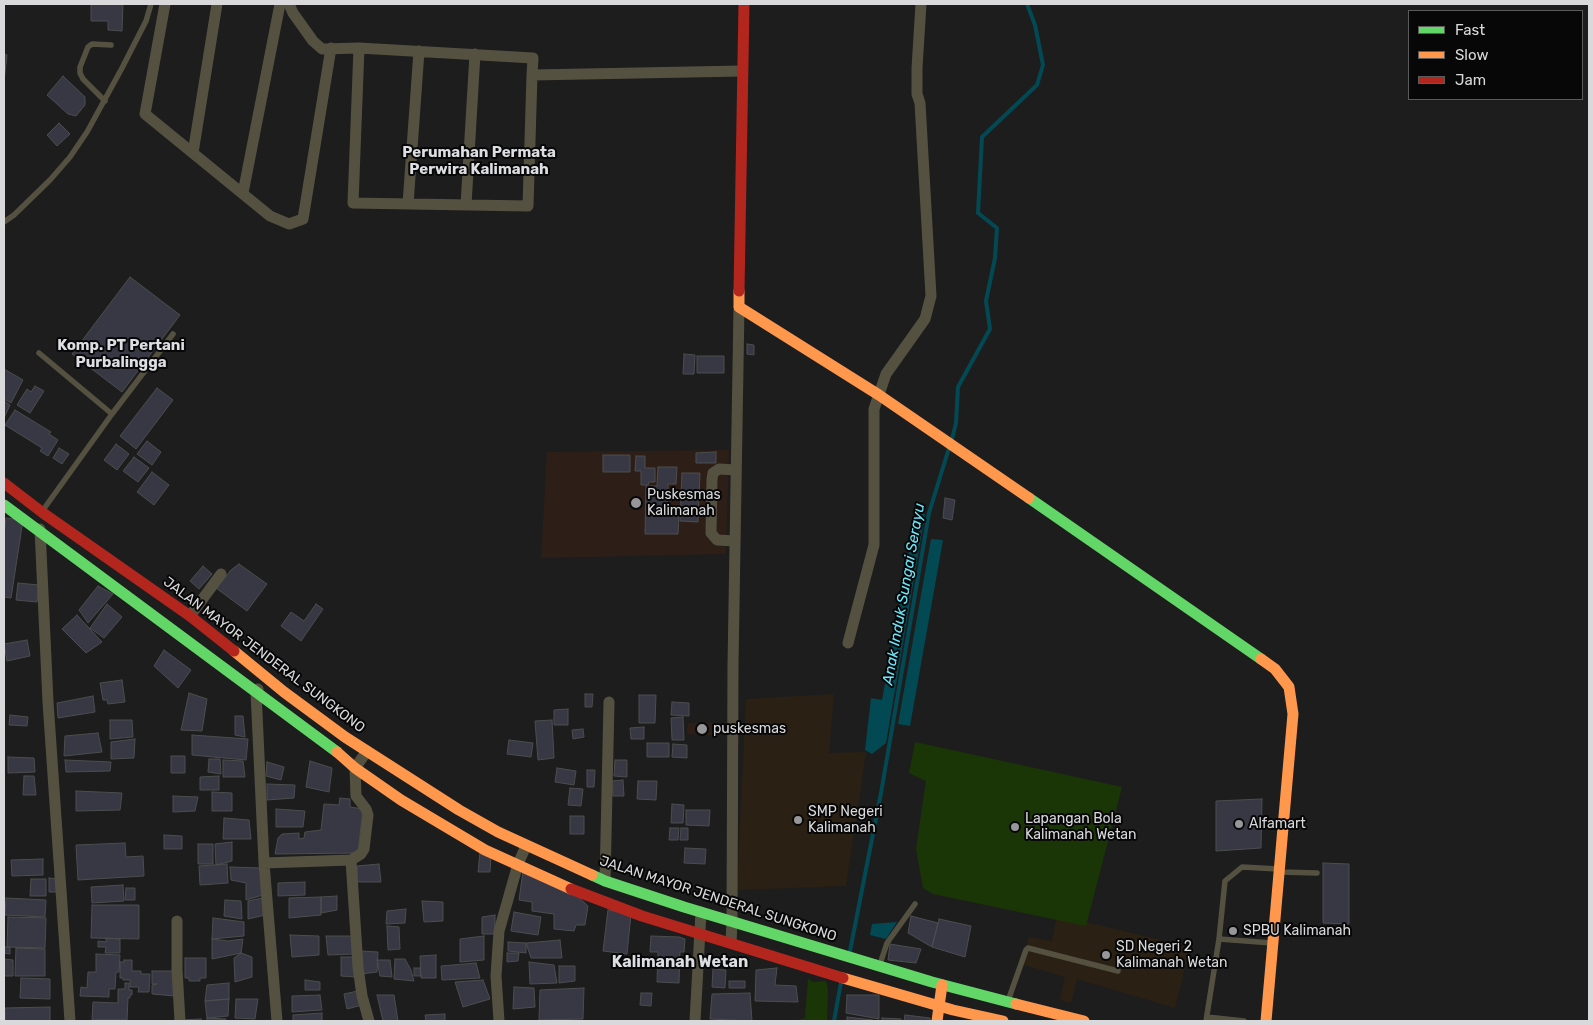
<!DOCTYPE html>
<html>
<head>
<meta charset="utf-8">
<style>
	body { margin:0 }
	#map { position:relative; width:1593px; height:1025px; overflow:hidden; background:#1d1d1e; font-family:Rubik,sans-serif }
	canvas { display:block }
	.frame { position:absolute; inset:0; border:5px solid #d9d9db; pointer-events:none }
	.legend { position:absolute; left:1408px; top:10px; width:175px; height:90px; box-sizing:border-box; background:#070708; border:1px solid #5b5b5c; margin:0; padding:6px 9px; list-style:none; font-size:15px; color:#d9d9db }
	.legend li { display:flex; align-items:center; gap:10px; height:25px }
	.legend b { width:25px; border:1px solid #5b5b5c }
</style>
</head>
<body>
<div id="map">
<canvas width="1593" height="1025"></canvas>
<div class="frame"></div>
<ul class="legend">
<li><b style="height:6px;background:#63d668"></b>Fast</li>
<li><b style="height:6px;background:#ff974d"></b>Slow</li>
<li><b style="height:6px;background:#b3261e"></b>Jam</li>
</ul>
</div>
<script>
const ctx = document.querySelector('canvas').getContext('2d');
ctx.lineJoin = 'round';
function paint(path, color) {
  ctx.fillStyle = color;
  ctx.fill(path, 'evenodd');
}
function shape(rows) {
  const path = new Path2D();
  for (const r of rows) {
    path.moveTo(r[0], r[1]);
    for (let i = 2; i < r.length; i += 2) path.lineTo(r[i], r[i + 1]);
  }
  return path;
}
function stroke(path, color, width, dash) {
  ctx.strokeStyle = color;
  ctx.lineWidth = width;
  ctx.lineCap = dash ? 'butt' : 'round';
  ctx.setLineDash(dash || []);
  ctx.stroke(path);
}
function write(font, color, halo, rows, align = 'center') {
  ctx.font = font + ' Rubik,sans-serif';
  ctx.lineWidth = 4;
  ctx.setLineDash([]);
  ctx.textBaseline = 'middle';
  ctx.strokeStyle = halo;
  ctx.fillStyle = color;
  for (const [text, x, y, turn = 0] of rows) {
    ctx.save();
    ctx.translate(x, y);
    ctx.rotate((+turn || 0) * Math.PI / 180);
    ctx.textAlign = isNaN(turn) ? turn : align;
    if (halo) ctx.strokeText(text, 0, 0);
    ctx.fillText(text, 0, 0);
    ctx.restore();
  }
}
const education = shape([
	[834,694,829,753,866,752,846,886,737,890,746,699],
	[1057,915,1190,947,1175,1008,1077,979,1071,1003,1060,1000,1065,977,1021,964,1029,937,1052,941]
]);
const medical = shape([
	[729,450,726,554,541,558,547,452],
	[688,723,717,723,717,736,687,734]
]);
const green = shape([
	[915,742,1122,787,1086,926,933,894,923,888,916,849,926,781,909,773],
	[808,979,813,982,826,981,828,989,827,1021,794,1021,805,1018]
]);
const water = shape([
	[916,513,925,514,886,743,872,754,865,750,871,698,882,700],
	[931,539,943,540,910,726,898,724],
	[897,922,886,939,870,935,872,924]
]);
const stream = shape([
	[952,439,956,423,958,387,990,329,986,301,995,258,997,228,978,213,982,137,1037,85,1043,65,1035,25,1027,4],
	[850,951,881,793,929,513,949,448],
	[834,1021,841,982]
]);
const building = shape([
	[91,4,123,4,122,31,108,30,108,21,91,21,91,4],
	[4,54,7,55,4,81,4,54],
	[63,76,85,97,85,105,76,116,68,114,47,95,63,76],
	[59,123,70,134,57,146,47,135,59,123],
	[130,277,180,315,122,392,72,354,130,277],
	[747,344,754,345,754,355,747,354,747,344],
	[684,354,695,355,694,374,683,374,684,354],
	[697,356,724,356,724,373,697,373,697,356],
	[4,369,23,380,11,403,4,399,4,369],
	[35,386,44,391,30,413,17,405,27,389,31,392,35,386],
	[157,388,173,400,136,449,120,436,157,388],
	[4,401,10,405,4,418,4,401],
	[15,410,51,432,49,434,58,440,48,456,40,451,42,448,5,425,15,410],
	[147,441,161,452,152,465,137,454,147,441],
	[116,444,129,454,117,470,104,460,116,444],
	[59,448,69,454,62,464,53,458,59,448],
	[716,452,716,463,696,463,696,453,716,452],
	[603,455,630,455,630,472,603,472,603,455],
	[636,456,645,456,645,468,655,468,655,482,649,482,648,485,641,485,641,471,635,471,636,456],
	[134,457,149,468,138,482,123,471,134,457],
	[658,467,677,467,676,484,668,484,667,515,679,515,678,534,645,534,646,486,657,486,658,467],
	[152,472,169,485,154,505,137,492,152,472],
	[682,473,700,473,698,522,680,521,682,473],
	[945,498,955,500,952,520,943,518,945,498],
	[6,518,23,520,11,598,4,597,4,535,6,518],
	[239,564,267,584,247,611,216,588,231,570,239,564],
	[203,566,212,574,199,589,190,581,203,566],
	[18,583,39,585,37,602,16,600,18,583],
	[98,586,113,594,88,623,79,610,98,586],
	[107,604,122,617,104,638,90,628,107,604],
	[316,604,323,609,301,641,281,626,291,612,304,621,316,604],
	[77,615,102,642,86,653,62,629,77,615],
	[27,640,30,656,7,661,4,644,27,640],
	[164,650,191,670,178,688,154,666,164,650],
	[122,680,125,702,108,704,107,700,103,700,100,683,122,680],
	[189,693,207,699,202,731,181,730,189,693],
	[585,694,593,694,592,707,585,707,585,694],
	[639,695,656,695,655,723,639,723,639,695],
	[93,696,95,712,58,718,57,703,93,696],
	[672,702,689,703,689,716,671,715,672,702],
	[568,709,568,725,554,725,554,710,568,709],
	[10,715,28,717,27,726,9,725,10,715],
	[235,716,243,716,245,737,235,735,235,716],
	[683,717,684,740,672,740,671,718,683,717],
	[110,720,132,720,133,737,110,739,110,720],
	[552,720,554,758,538,760,535,721,552,720],
	[644,727,644,739,631,739,630,728,644,727],
	[583,729,584,737,573,739,572,730,583,729],
	[98,733,102,752,64,756,65,736,98,733],
	[192,735,248,739,246,760,192,755,192,735],
	[135,739,134,758,111,759,111,742,135,739],
	[509,740,533,743,531,757,507,754,509,740],
	[647,743,669,743,669,757,647,757,647,743],
	[673,744,687,745,687,758,672,757,673,744],
	[171,756,185,756,185,773,171,773,171,756],
	[8,757,34,758,35,772,8,773,8,757],
	[209,759,220,759,221,774,208,772,209,759],
	[65,760,111,762,110,771,66,772,65,760],
	[223,760,243,761,245,777,223,777,223,760],
	[615,760,627,760,627,777,614,776,615,760],
	[310,761,332,768,329,792,306,787,310,761],
	[267,762,284,767,281,780,266,776,267,762],
	[557,768,576,771,574,785,555,782,557,768],
	[587,770,595,770,594,787,587,787,587,770],
	[24,776,34,776,36,795,23,795,24,776],
	[219,776,219,790,200,790,200,777,219,776],
	[623,780,624,796,613,796,612,781,623,780],
	[638,781,657,781,656,800,637,799,638,781],
	[267,784,295,785,294,798,267,800,267,784],
	[570,788,583,789,581,806,568,805,570,788],
	[76,791,122,793,120,810,76,811,76,791],
	[212,792,232,793,232,811,212,811,212,792],
	[173,796,198,797,195,811,173,812,173,796],
	[340,798,350,799,350,807,363,809,358,853,275,854,278,838,282,834,299,833,299,839,304,838,305,832,321,830,324,804,339,805,340,798],
	[1262,799,1261,848,1216,851,1216,801,1262,799],
	[672,804,684,805,683,823,671,823,672,804],
	[276,809,305,811,303,827,276,827,276,809],
	[686,810,710,810,709,826,686,825,686,810],
	[570,816,584,816,584,834,570,834,570,816],
	[224,818,249,820,251,839,223,839,224,818],
	[670,828,679,828,678,840,669,840,670,828],
	[681,828,688,828,688,840,680,840,681,828],
	[164,835,182,836,182,849,164,849,164,835],
	[232,842,232,861,216,865,215,844,232,842],
	[125,843,126,857,143,856,144,876,78,880,76,845,125,843],
	[198,844,213,844,213,864,198,864,198,844],
	[685,848,706,849,705,864,684,863,685,848],
	[480,852,491,856,490,872,478,872,480,852],
	[43,859,43,875,12,876,11,860,43,859],
	[1323,863,1349,864,1349,924,1323,923,1323,863],
	[227,864,228,883,200,885,199,866,227,864],
	[379,864,381,882,357,882,357,866,379,864],
	[230,867,261,868,263,895,246,900,246,883,231,880,230,867],
	[523,871,574,893,588,906,585,925,576,925,574,931,554,929,554,914,532,911,532,902,519,900,523,871],
	[49,878,58,879,58,892,49,892,49,878],
	[31,879,46,879,46,896,30,896,31,879],
	[305,882,305,895,278,896,278,883,305,882],
	[123,885,124,901,92,903,91,887,123,885],
	[126,888,135,888,135,900,125,900,126,888],
	[337,896,337,910,321,913,321,897,337,896],
	[267,897,265,915,248,919,248,901,267,897],
	[321,897,321,915,289,918,289,898,321,897],
	[6,898,46,900,45,917,5,915,6,898],
	[225,900,241,901,242,919,224,916,225,900],
	[422,901,443,902,443,921,424,922,422,901],
	[92,905,139,905,139,939,91,938,92,905],
	[406,909,405,923,386,924,387,911,406,909],
	[608,910,631,914,627,954,603,951,608,910],
	[514,912,541,917,538,935,511,931,514,912],
	[495,915,495,934,482,934,482,917,495,915],
	[911,916,938,923,932,947,908,933,911,916],
	[8,917,46,918,45,948,7,947,8,917],
	[213,918,244,922,244,936,212,939,213,918],
	[939,919,971,926,965,957,932,947,939,919],
	[387,926,399,927,400,949,388,950,387,926],
	[290,935,319,936,319,955,292,957,290,935],
	[326,936,353,936,354,954,328,955,326,936],
	[484,936,484,960,460,962,460,939,484,936],
	[651,936,679,937,685,939,684,952,680,952,679,983,657,982,658,952,650,952,651,936],
	[106,938,120,939,120,953,105,953,106,947,98,947,98,941,106,942,106,938],
	[212,939,228,941,243,939,241,953,212,959,212,939],
	[560,940,562,958,531,958,526,943,560,940],
	[508,942,526,943,526,953,508,951,508,942],
	[890,944,921,949,916,963,888,960,890,944],
	[4,947,10,947,10,954,4,953,4,947],
	[16,948,45,949,45,976,15,976,16,948],
	[360,951,378,952,377,972,361,974,360,951],
	[241,953,252,957,252,977,235,982,234,958,241,953],
	[507,953,519,953,518,961,507,962,507,953],
	[96,954,120,955,119,972,116,972,115,989,109,989,109,997,80,996,81,987,87,988,88,972,96,972,96,954],
	[436,955,436,978,421,978,420,956,436,955],
	[341,957,355,957,355,977,341,976,341,957],
	[185,958,206,958,206,978,200,978,200,981,189,981,189,978,185,978,185,958],
	[4,959,13,960,13,976,4,976,4,959],
	[395,959,405,959,411,970,414,981,394,979,395,959],
	[124,960,132,960,132,971,141,971,141,974,150,974,149,992,138,992,139,987,130,987,130,980,123,980,123,978,120,978,120,962,124,962,124,960],
	[377,960,390,960,392,977,380,976,377,960],
	[529,962,554,965,557,983,530,984,529,962],
	[476,963,480,978,442,980,441,966,476,963],
	[559,966,575,966,575,981,559,983,559,966],
	[414,968,420,968,421,976,414,976,414,968],
	[777,968,775,985,796,986,798,1002,755,1001,756,970,777,968],
	[713,969,726,970,725,988,712,987,713,969],
	[152,971,176,971,175,996,152,994,152,985,157,984,152,984,152,971],
	[21,978,50,979,50,999,20,998,21,978],
	[305,980,320,982,320,990,305,990,305,980],
	[483,980,490,999,463,1007,455,982,483,980],
	[729,981,745,981,745,988,729,988,729,981],
	[125,983,129,983,129,990,132,990,132,995,130,995,130,998,128,998,127,1020,92,1020,93,1002,118,1003,118,989,125,989,125,983],
	[229,983,229,999,205,1001,207,985,229,983],
	[514,987,534,988,535,1007,513,1009,514,987],
	[584,988,583,1019,539,1020,540,990,584,988],
	[358,991,362,1005,347,1009,344,994,358,991],
	[641,993,652,993,651,1006,640,1005,641,993],
	[750,993,752,1021,710,1019,712,994,750,993],
	[320,995,322,1010,292,1012,292,996,320,995],
	[377,995,394,995,398,1021,383,1021,377,995],
	[847,995,879,995,879,1019,846,1013,847,995],
	[229,999,228,1016,207,1018,205,1001,229,999],
	[236,999,258,999,255,1019,235,1018,236,999],
	[50,1007,50,1021,5,1021,5,1008,50,1007],
	[322,1013,322,1021,293,1021,293,1015,322,1013],
	[445,1014,445,1021,426,1021,425,1015,445,1014],
	[905,1015,930,1018,930,1021,904,1021,905,1015],
	[847,1017,873,1020,873,1021,847,1021,847,1017],
	[207,1018,226,1019,225,1021,207,1021,207,1018],
	[882,1018,901,1019,901,1021,882,1021,882,1018],
	[201,1019,201,1021,182,1021,182,1020,201,1019]
]);
const lane = shape([
	[105,101,83,79,80,73,80,67,88,47,92,44,111,45],
	[4,222,14,215,50,180,70,157,87,132,122,68,146,21,151,4],
	[39,353,112,414],
	[43,510,112,414,173,334],
	[1280,872,1317,873],
	[1219,939,1272,943],
	[880,964,887,943,915,904],
	[1009,998,1026,950,1028,948,1118,971],
	[1207,1017,1244,1021],
	[1206,1021,1219,939,1225,881,1242,867,1278,869]
]);
const street = shape([
	[165,4,145,114,270,216,289,224,303,219,331,48],
	[289,4,293,13,313,41,322,49,359,48,533,58,532,75],
	[359,48,353,203,528,206,532,75,742,71],
	[193,153,217,4],
	[243,193,280,4],
	[408,204,419,51],
	[466,205,475,54],
	[40,529,48,702,70,1021],
	[735,541,717,540,711,533,712,479,713,473,719,469,736,470],
	[190,616,221,574],
	[848,643,874,545,874,409,886,374,925,319,931,296,920,103,917,94,917,68,921,4],
	[258,689,256,692,264,863,277,1021],
	[351,860,358,967,362,996,369,1021],
	[264,863,351,860,361,854,364,849,368,815,366,809,356,796,355,768,367,751],
	[605,881,609,702],
	[177,921,177,970,180,1021],
	[731,943,732,921,733,665,739,307],
	[499,1021,496,976,499,931,518,864,526,846],
	[695,1021,701,912]
]);
const fast = shape([
	[1029,498,1261,659],
	[4,505,337,752],
	[592,875,605,881,684,907,932,982,1016,1004]
]);
const slow = shape([
	[739,291,739,307,879,395,1029,498],
	[234,651,284,692,345,737,459,810,498,832,592,875],
	[1261,659,1275,669,1289,687,1293,714,1266,1021],
	[337,752,355,768,401,800,485,850,571,889],
	[843,978,953,1010,1003,1021],
	[1016,1004,1084,1021],
	[937,1021,942,985]
]);
const jam = shape([
	[739,291,744,4],
	[4,483,43,513,190,616,234,651],
	[571,889,642,916,843,978]
]);
const markers = [
	[636,503,6,"#979799"],
	[702,729,6,"#979799"],
	[798,820,5,"#979799"],
	[1239,824,5,"#979799"],
	[1015,827,5,"#979799"],
	[1233,931,5,"#979799"],
	[1106,955,5,"#979799"]
];
const poiNames = [
	["Puskesmas",647,495],
	["Kalimanah",647,511],
	["puskesmas",713,729],
	["SMP Negeri",808,812],
	["Kalimanah",808,828],
	["Lapangan Bola",1025,819],
	["Kalimanah Wetan",1025,835],
	["Alfamart",1249,824],
	["SPBU Kalimanah",1243,931],
	["SD Negeri 2",1116,947],
	["Kalimanah Wetan",1116,963]
];
const streetNames = [
	["JALAN MAYOR JENDERAL SUNGKONO",264,655,37],
	["JALAN MAYOR JENDERAL SUNGKONO",718,899,18]
];
const neighbourhoodNames = [
	["Perumahan Permata",479,153],
	["Perwira Kalimanah",479,170],
	["Komp. PT Pertani",121,346],
	["Purbalingga",121,363]
];
const waterNames = [
	["Anak Induk Sungai Serayu",904,594,-80]
];
const quarterNames = [
	["Kalimanah Wetan",680,962]
];
paint(education, '#2b2014');
paint(medical, '#2d1f17');
paint(green, '#1b3606');
paint(water, '#034953');
stroke(stream, '#034953', 4);
paint(building, '#383844');
stroke(building, '#4c4d4e', 1);
stroke(lane, '#555141', 5.5);
stroke(street, '#555141', 11);
stroke(fast, '#63d668', 11);
stroke(slow, '#ff974d', 11);
stroke(jam, '#b3261e', 11);
for (const [x, y, r, color] of markers) {
  const dot = new Path2D();
  dot.arc(x, y, r, 0, 2 * Math.PI);
  ctx.fillStyle = color;
  ctx.fill(dot);
  stroke(dot, '#070708', 2);
}
write('14px', '#d9d9db', '#070708', poiNames, 'left');
write('14px', '#d9d9db', '#070708', streetNames);
write('bold 15px', '#dddee1', '#070708', neighbourhoodNames);
write('italic 15px', '#6ce8fd', '#070708', waterNames);
write('bold 16px', '#dddee1', '#070708', quarterNames);
</script>
</body>
</html>
